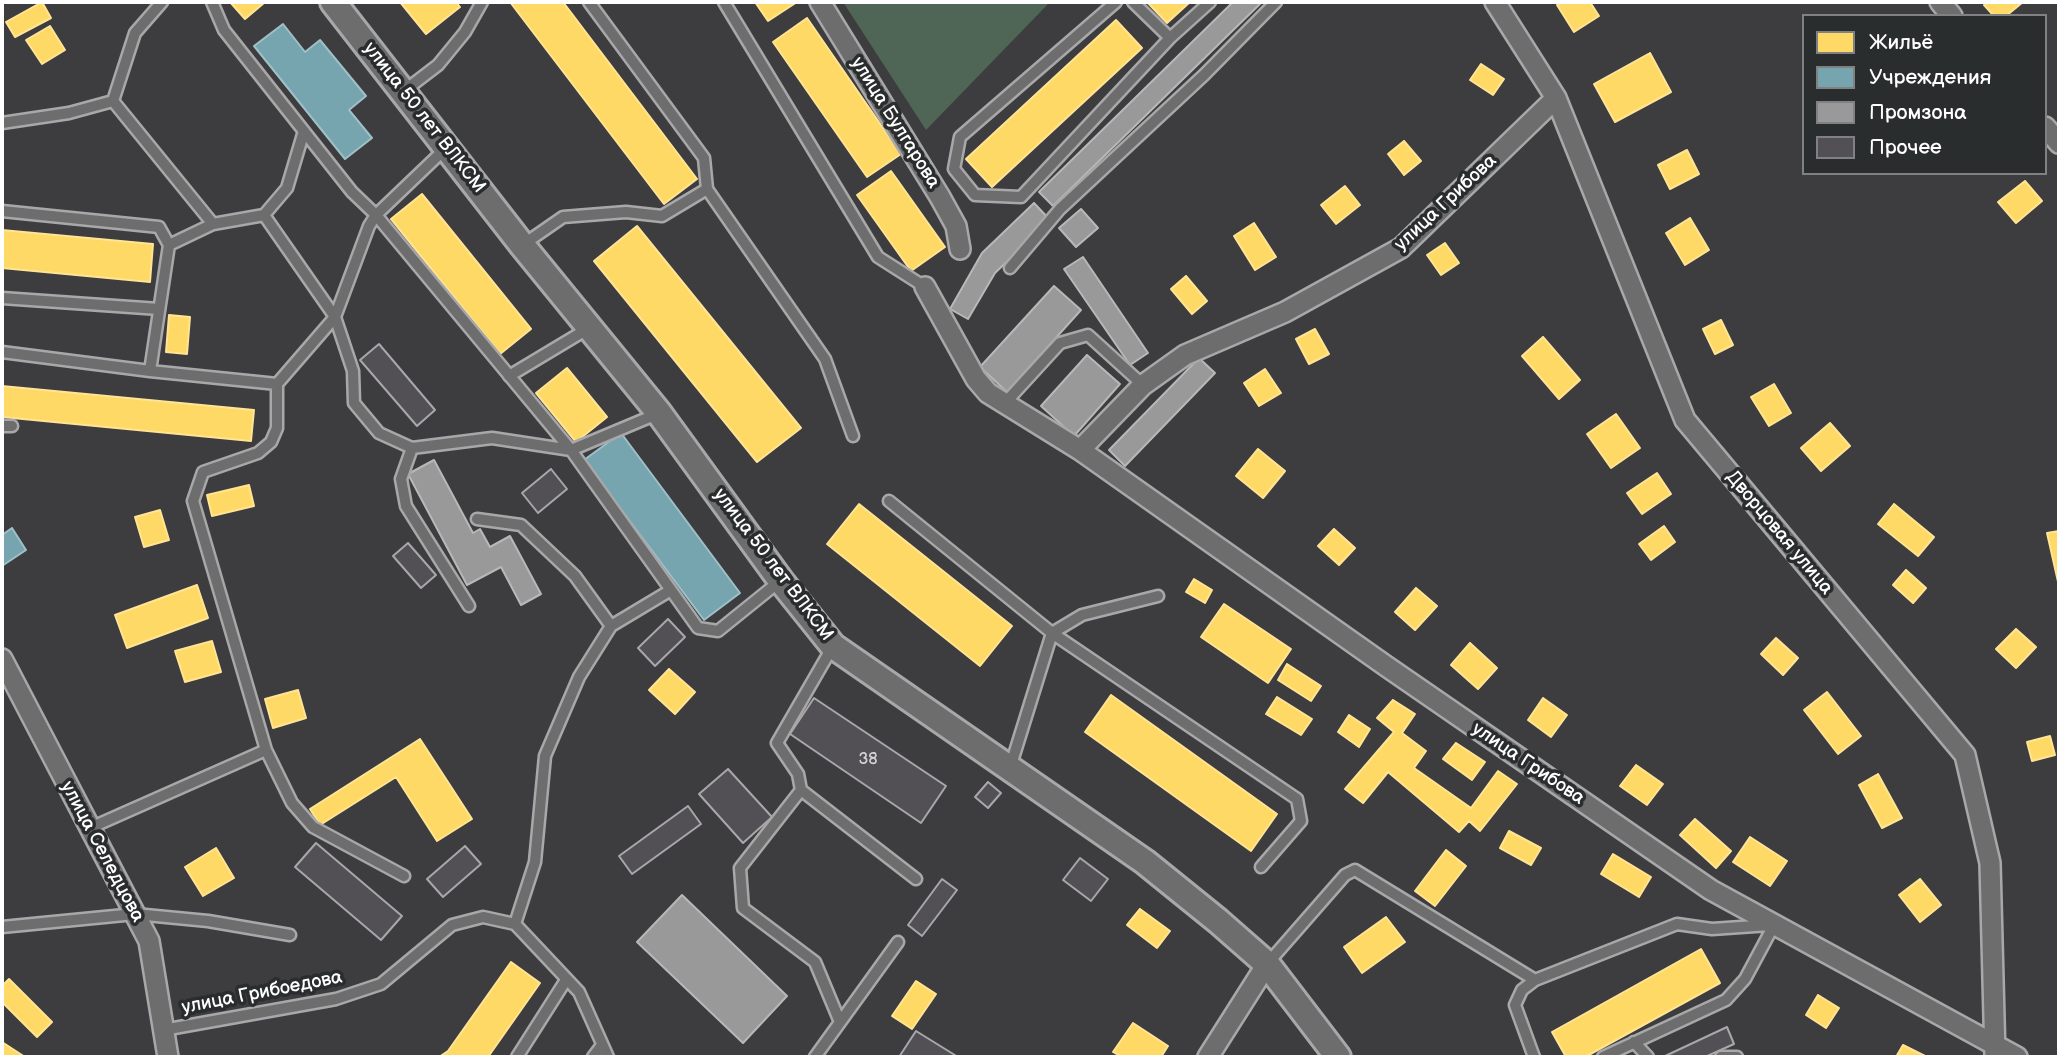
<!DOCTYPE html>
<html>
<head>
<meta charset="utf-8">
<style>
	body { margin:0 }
	#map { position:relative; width:2061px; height:1059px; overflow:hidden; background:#3d3c3f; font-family:"Balsamiq Sans",sans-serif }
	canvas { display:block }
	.frame { position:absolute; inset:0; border:4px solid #fff; pointer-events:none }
	.legend { position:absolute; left:1802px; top:14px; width:245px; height:161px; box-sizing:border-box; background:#2a2d2e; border:2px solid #7f8182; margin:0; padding:9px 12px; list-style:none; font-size:21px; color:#fff }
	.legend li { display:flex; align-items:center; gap:14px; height:35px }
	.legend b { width:35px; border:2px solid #7f8182 }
</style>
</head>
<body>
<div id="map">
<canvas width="2061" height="1059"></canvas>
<div class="frame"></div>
<ul class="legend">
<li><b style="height:19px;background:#ffd966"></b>Жильё</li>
<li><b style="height:19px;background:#76a5af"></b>Учреждения</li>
<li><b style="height:19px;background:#999"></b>Промзона</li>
<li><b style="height:19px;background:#525054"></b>Прочее</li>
</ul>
</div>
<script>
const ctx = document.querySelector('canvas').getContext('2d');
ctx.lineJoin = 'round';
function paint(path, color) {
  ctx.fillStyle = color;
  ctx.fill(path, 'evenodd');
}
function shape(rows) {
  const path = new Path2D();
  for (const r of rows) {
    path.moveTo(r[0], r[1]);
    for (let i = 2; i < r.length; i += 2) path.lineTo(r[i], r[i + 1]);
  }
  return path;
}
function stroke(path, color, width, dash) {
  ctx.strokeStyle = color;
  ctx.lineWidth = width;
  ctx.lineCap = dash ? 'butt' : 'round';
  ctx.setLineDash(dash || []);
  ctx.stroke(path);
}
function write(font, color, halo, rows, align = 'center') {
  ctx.font = font + ' "Balsamiq Sans",sans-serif';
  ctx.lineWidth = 7;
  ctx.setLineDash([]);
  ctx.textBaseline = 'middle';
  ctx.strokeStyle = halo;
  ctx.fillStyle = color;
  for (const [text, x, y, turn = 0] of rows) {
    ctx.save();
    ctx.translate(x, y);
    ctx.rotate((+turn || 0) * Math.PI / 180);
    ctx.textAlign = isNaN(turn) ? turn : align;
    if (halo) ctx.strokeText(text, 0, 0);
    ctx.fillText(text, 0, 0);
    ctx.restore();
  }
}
const green = shape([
	[843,2,1050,2,926,130]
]);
const homes = shape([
	[42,2,51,18,15,37,6,22,42,2],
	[230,2,262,2,264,3,245,19,230,2],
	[400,2,456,2,460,7,426,34,400,2],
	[510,2,563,2,697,179,664,204,510,2],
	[755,2,797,2,768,21,755,2],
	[1147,2,1190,2,1167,23,1147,2],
	[1562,2,1590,2,1599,16,1574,32,1557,5,1562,2],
	[1988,2,2023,2,2006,16,1994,16,1984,5,1988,2],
	[807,18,901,154,867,177,773,42,807,18],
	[1116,20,1142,48,992,187,966,159,1116,20],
	[50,26,65,50,42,64,26,40,50,26],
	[1650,53,1671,92,1615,122,1594,84,1650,53],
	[1481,64,1504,79,1493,95,1470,80,1481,64],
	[1404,141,1421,161,1404,175,1388,154,1404,141],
	[1687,150,1699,174,1670,189,1658,165,1687,150],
	[891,171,945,247,911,271,857,195,891,171],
	[2025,181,2042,201,2016,223,1998,202,2025,181],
	[1345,186,1360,205,1336,224,1321,205,1345,186],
	[422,194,531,329,500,354,391,219,422,194],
	[1690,218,1709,250,1685,265,1666,233,1690,218],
	[1254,223,1276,257,1255,270,1234,236,1254,223],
	[637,226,801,428,757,462,594,261,637,226],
	[2,230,153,244,150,282,2,268,2,230],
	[1445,243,1459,263,1441,275,1427,255,1445,243],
	[1186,276,1207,301,1192,314,1171,289,1186,276],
	[169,315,190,317,187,354,166,352,169,315],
	[1721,320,1733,345,1715,354,1703,329,1721,320],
	[1315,329,1329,354,1309,364,1296,339,1315,329],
	[1543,337,1580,380,1559,399,1522,356,1543,337],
	[567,368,607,417,576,442,536,393,567,368],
	[1265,369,1281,393,1259,406,1244,383,1265,369],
	[1774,384,1791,413,1769,426,1751,397,1774,384],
	[2,386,254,410,251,441,2,417,2,386],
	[1616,414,1640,448,1611,468,1587,434,1616,414],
	[1830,423,1850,446,1821,471,1801,448,1830,423],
	[1258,449,1285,471,1263,498,1236,476,1258,449],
	[1657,473,1671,494,1642,514,1627,493,1657,473],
	[249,485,254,506,212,516,207,495,249,485],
	[859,504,1012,626,980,666,827,544,859,504],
	[1894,504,1934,537,1918,556,1878,524,1894,504],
	[160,510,169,540,144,547,135,517,160,510],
	[1664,526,1675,542,1651,560,1639,544,1664,526],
	[1334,529,1355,548,1339,565,1318,546,1334,529],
	[2059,531,2059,586,2047,533,2059,531],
	[1906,570,1926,588,1913,603,1893,585,1906,570],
	[1194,579,1212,590,1205,603,1186,592,1194,579],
	[197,585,208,618,127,648,115,615,197,585],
	[1416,588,1437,606,1415,630,1395,612,1416,588],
	[1224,604,1291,649,1268,683,1201,637,1224,604],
	[2016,629,2036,647,2016,668,1996,649,2016,629],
	[1776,638,1798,658,1783,675,1761,654,1776,638],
	[212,641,221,672,185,682,175,651,212,641],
	[1470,643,1497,668,1478,689,1451,665,1470,643],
	[1287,664,1321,686,1311,701,1278,680,1287,664],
	[669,669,695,692,675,714,649,690,669,669],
	[298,690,306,718,273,728,265,699,298,690],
	[1827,692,1861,736,1838,754,1804,710,1827,692],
	[1111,695,1277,814,1251,851,1085,732,1111,695],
	[1277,697,1312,719,1301,735,1266,714,1277,697],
	[1543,698,1567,715,1551,737,1528,720,1543,698],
	[1393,700,1415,714,1402,733,1426,751,1414,768,1471,808,1498,771,1517,784,1480,831,1469,821,1459,832,1388,772,1363,803,1345,789,1394,732,1377,718,1393,700],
	[1349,715,1370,729,1359,747,1338,732,1349,715],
	[2050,736,2055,755,2032,761,2027,742,2050,736],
	[420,739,472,819,437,841,396,777,320,825,310,809,420,739],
	[1456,743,1485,762,1472,780,1443,759,1456,743],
	[1636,765,1663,784,1647,805,1620,786,1636,765],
	[1878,774,1902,818,1882,828,1859,785,1878,774],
	[1695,819,1731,851,1716,868,1680,835,1695,819],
	[1509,831,1541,848,1531,865,1500,848,1509,831],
	[1750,837,1787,861,1770,886,1733,862,1750,837],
	[216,848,234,878,203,896,185,867,216,848],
	[1446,850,1466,866,1435,906,1415,891,1446,850],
	[1613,854,1651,877,1639,897,1601,874,1613,854],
	[1920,879,1941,905,1920,922,1899,895,1920,879],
	[1140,909,1170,931,1157,948,1127,925,1140,909],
	[1386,917,1405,942,1362,973,1344,947,1386,917],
	[1701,949,1720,983,1585,1057,1566,1057,1552,1032,1701,949],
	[511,962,540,983,488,1057,439,1057,448,1051,511,962],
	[9,979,52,1022,37,1037,2,1002,2,986,9,979],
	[916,981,936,994,912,1029,892,1016,916,981],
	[1818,995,1839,1008,1826,1028,1806,1015,1818,995],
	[1133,1023,1168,1046,1161,1057,1122,1057,1113,1052,1133,1023],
	[2,1042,25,1057,2,1057,2,1042],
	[1903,1045,1927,1057,1896,1057,1903,1045]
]);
const public = shape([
	[283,24,305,52,320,40,366,96,349,110,372,138,345,159,254,46,283,24],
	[621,433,740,593,704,620,584,460,621,433],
	[12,528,26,550,2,566,2,535,12,528]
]);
const industry = shape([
	[1233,2,1262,2,1053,206,1039,192,1233,2],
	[1034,203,1050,220,995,273,968,319,950,309,982,253,1034,203],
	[1081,209,1098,228,1076,247,1059,228,1081,209],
	[1083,257,1148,353,1130,365,1064,269,1083,257],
	[1054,286,1081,310,1007,392,980,367,1054,286],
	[1087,355,1120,384,1074,436,1041,406,1087,355],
	[1199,358,1215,373,1125,466,1109,450,1199,358],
	[434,460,473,533,480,529,490,547,510,536,541,594,521,605,501,567,467,585,408,474,434,460],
	[682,895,787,996,743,1043,637,942,682,895]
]);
const building = shape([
	[379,344,435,410,417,426,360,360,379,344],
	[551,469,567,489,538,513,522,493,551,469],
	[408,543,436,575,421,588,393,556,408,543],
	[668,619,685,637,655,666,638,648,668,619],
	[814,698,946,786,921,823,790,734,814,698],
	[728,769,772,817,743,843,699,794,728,769],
	[988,782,1001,793,988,808,975,797,988,782],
	[688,806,701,824,632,874,619,856,688,806],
	[316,843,402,916,381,940,295,867,316,843],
	[465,846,481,864,443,897,427,879,465,846],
	[1080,858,1108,879,1091,901,1063,880,1080,858],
	[942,879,957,890,922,936,908,925,942,879],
	[1727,1027,1734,1044,1705,1057,1663,1057,1727,1027],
	[916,1031,958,1057,899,1057,916,1031]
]);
const service = shape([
	[212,2,224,30,352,192,376,215,571,450,698,628,718,631,780,581],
	[589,2,704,158,707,189,825,359,853,436],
	[724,2,878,257,925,287],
	[1116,2,960,137,954,169,975,195,1021,197,1170,38,1210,2],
	[1133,2,1170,38],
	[404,91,438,65,465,32,482,2],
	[113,101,213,224],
	[2,123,69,113,113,101,135,33,162,2],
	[446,148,376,215,369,226,335,317,353,371,354,403,379,433,412,448,492,438,571,450,657,414],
	[2,211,159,227,169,245],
	[264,215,287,188,304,131],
	[524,244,563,217,626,212,662,216,707,189],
	[1010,268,1060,209,1204,75,1276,2],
	[2,298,159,309],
	[2,352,150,371,169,245,213,224,264,215,335,317,277,384,277,428,271,442,258,453,203,472,193,501,266,750,90,828],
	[150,371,277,384],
	[509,376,589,328],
	[1006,402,1060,343,1088,335,1143,385],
	[2,426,12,426],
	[412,448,401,479,406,506,469,606],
	[889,501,1052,633,1297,799,1301,821,1261,867],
	[477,519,521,525,575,576,611,626],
	[833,646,777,743,798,774,801,790,740,868,743,908,815,962,840,1022],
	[266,750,292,803,313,827,404,876],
	[1010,768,1052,633,1082,615,1158,596],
	[801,790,916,879],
	[515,924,535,862,545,756,579,677,611,626,671,590],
	[2,927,135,914,208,921,290,935],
	[1268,963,1345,875,1355,870,1535,980],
	[163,1030,336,999,381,984,452,925,483,917,515,924,579,992,608,1057],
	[1634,1042,1648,1057],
	[517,1057,566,980],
	[593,1057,602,1045],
	[815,1057,898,942],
	[1534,1057,1515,1005,1522,990,1535,980,1677,924,1712,929,1770,925],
	[1603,1057,1726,1000,1745,979,1774,925],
	[1721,1057,1737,1057]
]);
const minor = shape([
	[820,2,940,197,956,226,960,249],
	[1495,2,1556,98,1685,420,1965,755,1990,863,1995,1057],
	[1940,2,1952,16],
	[2045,127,2059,143],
	[925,287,976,379,988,393,1080,450,1143,385,1185,355,1285,312,1401,248,1556,98],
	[1080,450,1386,666,1711,890,2017,1057],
	[2,659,149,941,168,1057],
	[1208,1057,1267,964]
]);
const tertiary = shape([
	[333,2,522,245,659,413,781,581,833,646,1145,862,1218,921,1267,964,1338,1057]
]);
const numberNames = [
	["38",868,760]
];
const streetNames = [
	["улица 50 лет ВЛКСМ",424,118,52],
	["улица Булгарова",895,123,58],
	["улица Грибова",1446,203,-43],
	["Дворцовая улица",1779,533,50],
	["улица 50 лет ВЛКСМ",773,565,53],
	["улица Грибова",1528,764,34],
	["улица Селедцова",102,852,62],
	["улица Грибоедова",262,993,-11]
];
paint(green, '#4f6555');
paint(homes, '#ffd966');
stroke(homes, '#ffe494', 2);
paint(public, '#76a5af');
stroke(public, '#9fc0c7', 2);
paint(industry, '#999');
stroke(industry, '#b8b8b8', 2);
paint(building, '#525054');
stroke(building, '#a8a7a9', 2);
stroke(service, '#a8a7a9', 15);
stroke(minor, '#a8a7a9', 24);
stroke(tertiary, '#a8a7a9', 30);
stroke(service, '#6d6d6e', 10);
stroke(minor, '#6d6d6e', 19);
stroke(tertiary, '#6d6d6e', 24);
write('16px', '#d4d3d4', null, numberNames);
write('19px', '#fff', '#2a2d2e', streetNames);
</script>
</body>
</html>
